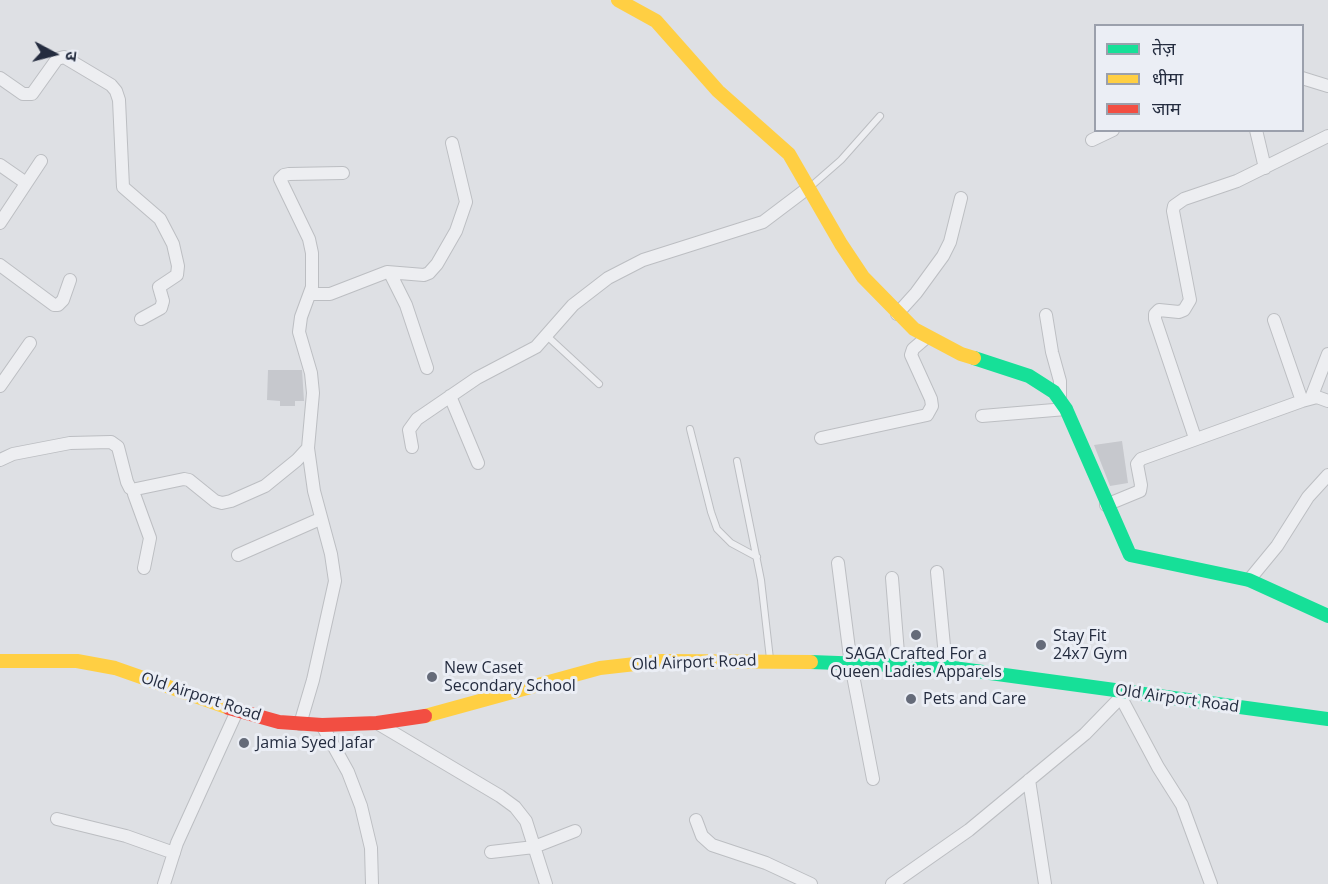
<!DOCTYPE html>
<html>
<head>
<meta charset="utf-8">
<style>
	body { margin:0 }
	#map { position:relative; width:1328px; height:884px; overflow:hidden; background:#dee0e4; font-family:"Open Sans","Noto Sans Devanagari",sans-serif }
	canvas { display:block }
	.legend { position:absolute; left:1094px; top:24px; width:210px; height:108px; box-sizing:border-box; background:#ebeef5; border:2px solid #9ba0ac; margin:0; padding:8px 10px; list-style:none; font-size:18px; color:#242c3f }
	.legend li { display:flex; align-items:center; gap:12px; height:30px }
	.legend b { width:30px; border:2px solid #9ba0ac }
	.north { position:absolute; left:24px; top:24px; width:60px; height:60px; -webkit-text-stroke:4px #ebeef5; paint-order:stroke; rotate:97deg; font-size:16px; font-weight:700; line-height:24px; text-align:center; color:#242c3f }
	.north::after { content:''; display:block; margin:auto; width:21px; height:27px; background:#242c3f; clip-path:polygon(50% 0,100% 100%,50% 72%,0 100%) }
</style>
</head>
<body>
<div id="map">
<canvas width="1328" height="884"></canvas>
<ul class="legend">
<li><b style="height:8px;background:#16e098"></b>तेज़</li>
<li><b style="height:8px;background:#ffcf43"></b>धीमा</li>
<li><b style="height:8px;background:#f24e42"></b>जाम</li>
</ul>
<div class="north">उ</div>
</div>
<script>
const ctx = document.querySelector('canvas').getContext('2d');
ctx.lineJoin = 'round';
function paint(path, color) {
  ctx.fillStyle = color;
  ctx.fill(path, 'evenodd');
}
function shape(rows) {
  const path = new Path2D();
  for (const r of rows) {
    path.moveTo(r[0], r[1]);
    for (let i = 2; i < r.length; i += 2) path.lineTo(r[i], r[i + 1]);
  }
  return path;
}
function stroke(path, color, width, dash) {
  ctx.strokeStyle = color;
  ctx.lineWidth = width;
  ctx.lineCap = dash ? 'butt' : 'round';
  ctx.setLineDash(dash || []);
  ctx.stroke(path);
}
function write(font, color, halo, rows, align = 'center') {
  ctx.font = font + ' "Open Sans",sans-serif';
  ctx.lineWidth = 6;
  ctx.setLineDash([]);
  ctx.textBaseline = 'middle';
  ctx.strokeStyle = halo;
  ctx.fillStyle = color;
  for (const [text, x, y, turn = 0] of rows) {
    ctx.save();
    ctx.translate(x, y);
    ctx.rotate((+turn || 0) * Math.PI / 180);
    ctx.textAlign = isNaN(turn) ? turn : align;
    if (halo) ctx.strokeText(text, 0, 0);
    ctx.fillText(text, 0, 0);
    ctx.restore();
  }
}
const building = shape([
	[268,370,302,370,304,401,295,401,295,406,280,406,280,401,267,400],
	[1122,441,1128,483,1110,486,1094,445]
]);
const lane = shape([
	[809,188,841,160,880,116],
	[547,336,599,384],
	[690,429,711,512,717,529,731,543,757,557],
	[737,461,761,580,770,659]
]);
const street = shape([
	[0,78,23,94,32,94,57,59,64,57,111,85,116,91,119,100,123,187,160,219,173,244,178,266,177,275,159,287,163,301,161,308,141,319],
	[1302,78,1328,86],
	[1256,130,1265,168],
	[1092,140,1113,130],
	[0,165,26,183],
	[0,223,41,161],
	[0,265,54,305,58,305,63,300,70,280],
	[390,273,406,305,427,368],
	[310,294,330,294,387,272,424,275,429,273,437,264,456,231,466,202,452,143],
	[897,314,916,293,943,256,950,242,961,198],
	[1046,315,1052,352,1060,381,1060,399],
	[1274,320,1302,401],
	[0,386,30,343],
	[450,396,478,463],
	[1311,398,1328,354],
	[982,416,1066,409],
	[821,438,927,415,932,406,931,399,911,355,913,349,927,337],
	[1195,438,1155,319,1155,314,1159,310,1179,312,1184,310,1190,300,1173,211,1174,206,1184,199,1237,181,1328,136],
	[412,447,409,430,417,419,477,378,536,347,573,305,608,278,643,260,763,222,808,188],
	[0,460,13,454,70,443,111,442,118,447,127,482,130,488,134,491],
	[1106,505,1140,491,1141,485,1137,464,1141,459,1302,401,1317,397,1328,401],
	[238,555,320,519],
	[838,563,851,665,873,779],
	[144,568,150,538,134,494,136,489,184,479,189,480,215,501,222,503,231,501,265,486,297,460,308,448],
	[937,572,946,667],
	[892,578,899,666],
	[1249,580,1277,546,1308,497,1328,475],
	[1118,692,1158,767,1182,805,1211,884],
	[377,723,500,796,515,807,526,821,546,884],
	[300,724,313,680,335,581,331,554,314,491,308,448,313,393,311,373,299,332,301,317,312,287,312,253,309,239,280,179,284,175,289,174,343,173],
	[322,725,348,772,361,806,371,848,372,884],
	[1029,780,1045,884],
	[57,819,126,836,174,853],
	[696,820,702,836,712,845,766,863,811,884],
	[491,852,534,847,575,831],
	[164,884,177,843,237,711],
	[892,884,969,830,1085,734,1120,698]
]);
const fast = shape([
	[974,358,1029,376,1054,392,1066,409,1130,555,1249,580,1328,616],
	[811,662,946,667,1328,719]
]);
const slow = shape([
	[618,0,656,21,718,91,789,154,841,244,863,277,914,329,961,354,974,358],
	[0,661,77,661,115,668,229,708],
	[425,716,600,668,662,661,811,662]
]);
const jam = shape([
	[229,708,279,722,322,725,377,723,425,716]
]);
const markers = [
	[916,635,6,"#656b79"],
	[1041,645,6,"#656b79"],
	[432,677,6,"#656b79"],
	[911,699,6,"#656b79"],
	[244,743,6,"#656b79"]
];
const poiNames = [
	["Stay Fit",1053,636],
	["24x7 Gym",1053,654],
	["SAGA Crafted For a",916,654,"center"],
	["Queen Ladies Apparels",916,672,"center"],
	["New Caset",444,668],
	["Secondary School",444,686],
	["Pets and Care",923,699],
	["Jamia Syed Jafar",256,743]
];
const streetNames = [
	["Old Airport Road",694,663,-2],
	["Old Airport Road",201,697,18],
	["Old Airport Road",1177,699,8]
];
paint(building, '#c6c8cd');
stroke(lane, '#bcbec2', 8);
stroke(street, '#bcbec2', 14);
stroke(lane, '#edeef1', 6);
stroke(street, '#edeef1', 12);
stroke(fast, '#16e098', 14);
stroke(slow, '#ffcf43', 14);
stroke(jam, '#f24e42', 14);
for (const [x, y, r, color] of markers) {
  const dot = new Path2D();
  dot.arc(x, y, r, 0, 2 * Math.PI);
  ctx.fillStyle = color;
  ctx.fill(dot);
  stroke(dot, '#ebeef5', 2);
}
write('16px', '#242c3f', '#ebeef5', poiNames, 'left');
write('16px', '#242c3f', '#ebeef5', streetNames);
</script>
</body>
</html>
